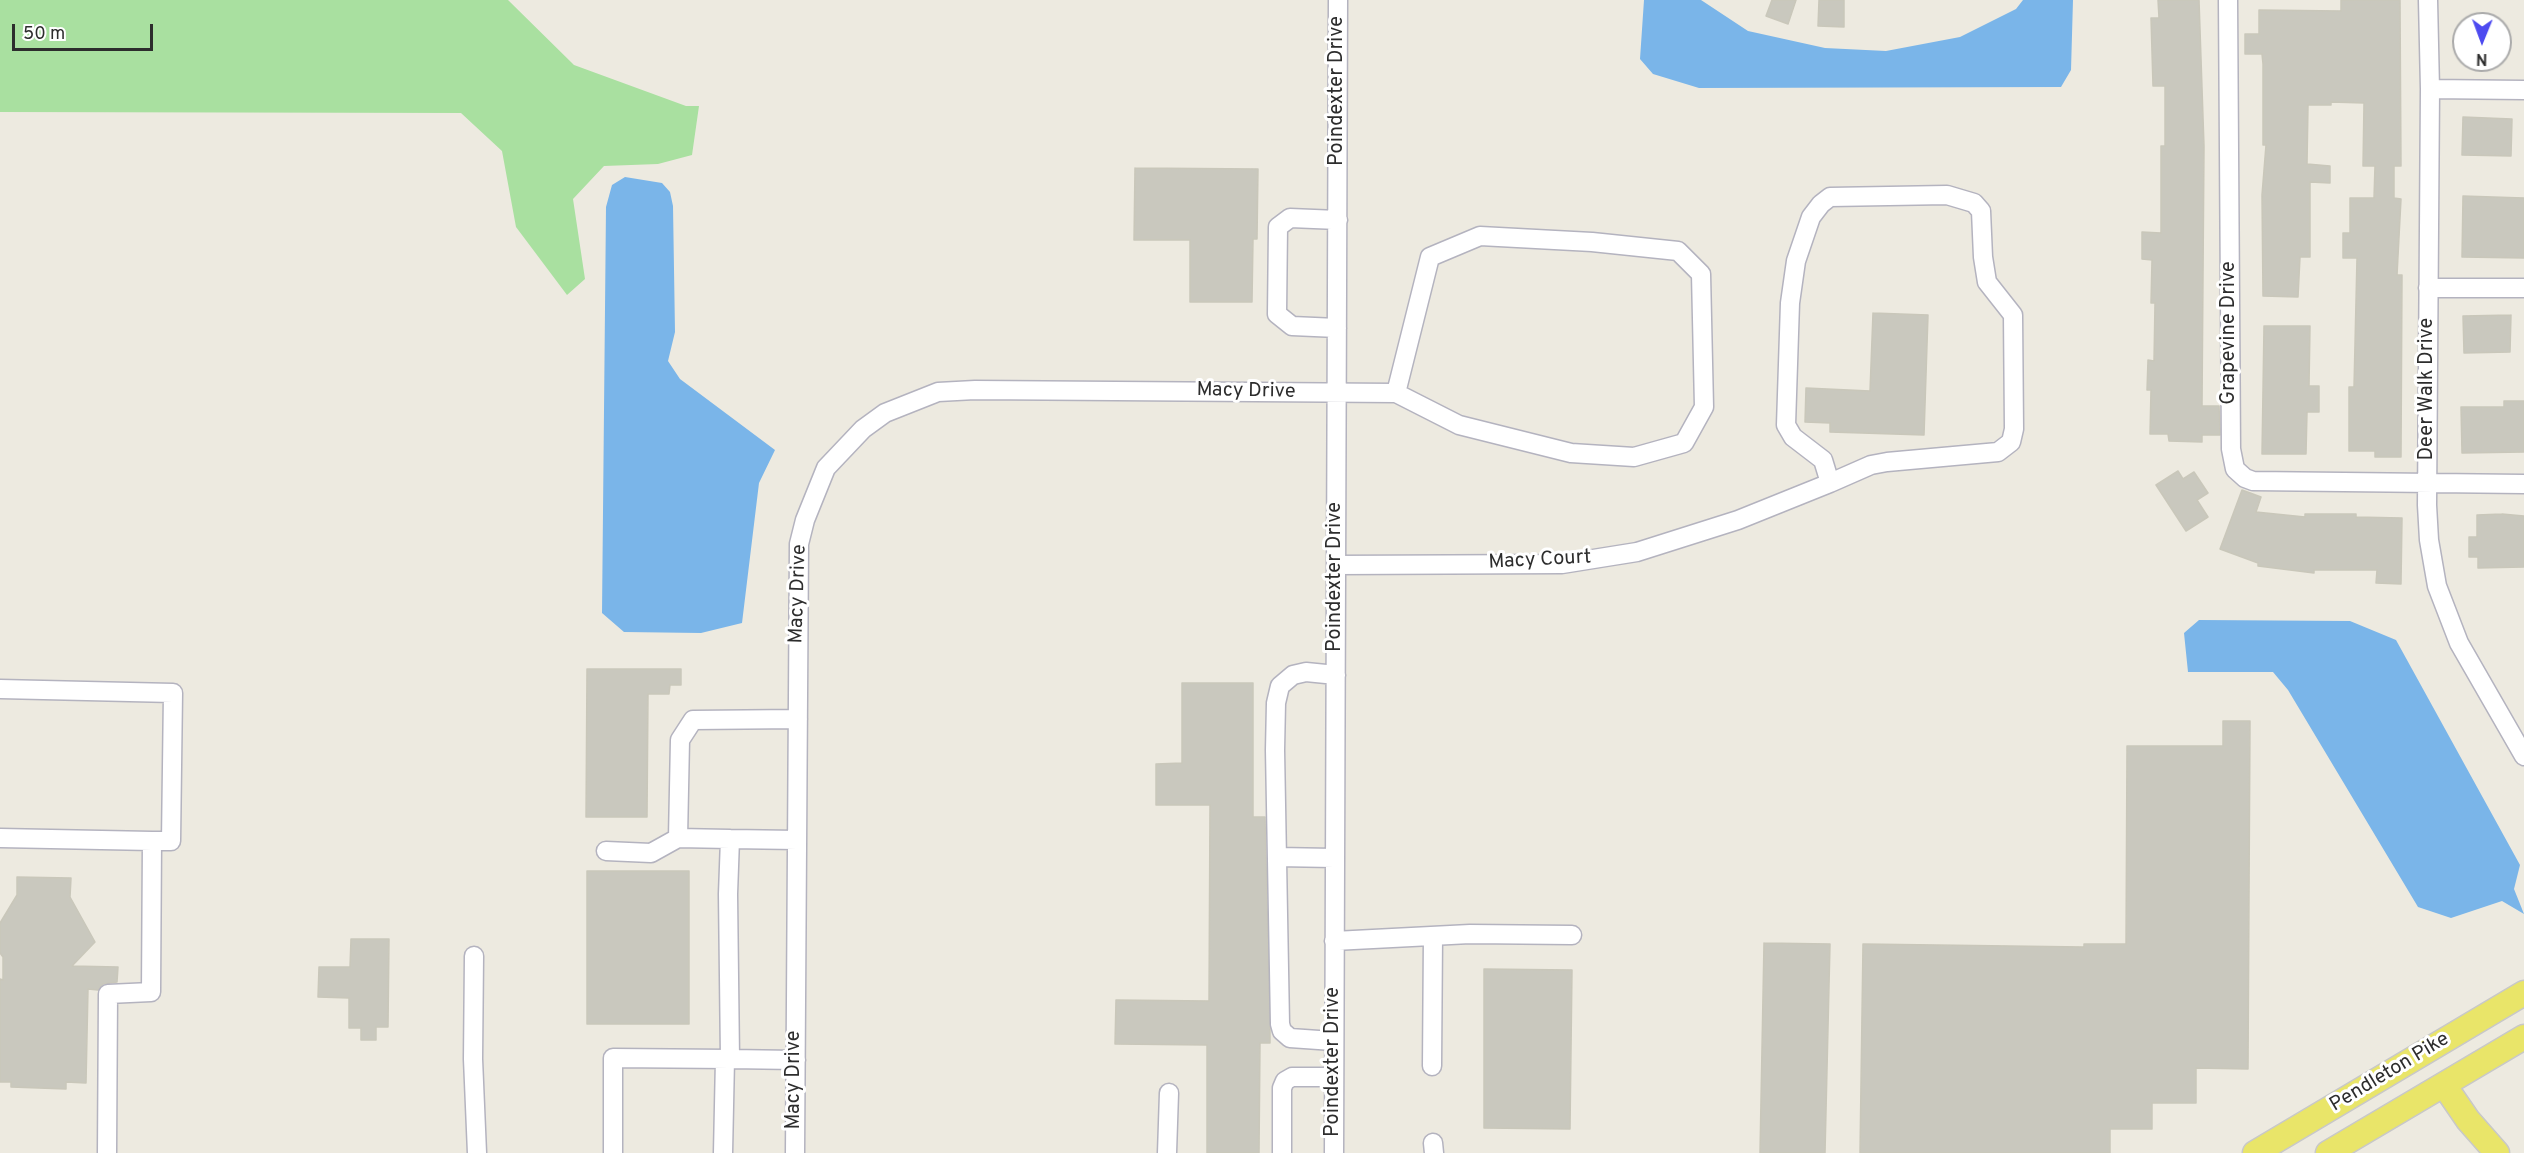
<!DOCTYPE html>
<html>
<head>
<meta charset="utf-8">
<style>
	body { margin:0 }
	#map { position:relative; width:2524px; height:1153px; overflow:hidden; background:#edeae0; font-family:Overpass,sans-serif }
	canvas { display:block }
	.north { position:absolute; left:2452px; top:12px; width:60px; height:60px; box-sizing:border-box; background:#fff; border:2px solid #ababab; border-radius:50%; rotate:181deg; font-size:16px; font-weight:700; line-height:24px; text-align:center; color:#2d2d2d }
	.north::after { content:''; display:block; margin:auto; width:21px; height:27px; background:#4d4af0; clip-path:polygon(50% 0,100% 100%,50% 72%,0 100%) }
	.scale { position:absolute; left:12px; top:24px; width:141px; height:27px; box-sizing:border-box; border:3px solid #2d2d2d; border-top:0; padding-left:8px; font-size:18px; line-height:21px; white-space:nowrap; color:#2d2d2d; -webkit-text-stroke:4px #fff; paint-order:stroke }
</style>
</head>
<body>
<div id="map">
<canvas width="2524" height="1153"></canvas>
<div class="north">N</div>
<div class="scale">50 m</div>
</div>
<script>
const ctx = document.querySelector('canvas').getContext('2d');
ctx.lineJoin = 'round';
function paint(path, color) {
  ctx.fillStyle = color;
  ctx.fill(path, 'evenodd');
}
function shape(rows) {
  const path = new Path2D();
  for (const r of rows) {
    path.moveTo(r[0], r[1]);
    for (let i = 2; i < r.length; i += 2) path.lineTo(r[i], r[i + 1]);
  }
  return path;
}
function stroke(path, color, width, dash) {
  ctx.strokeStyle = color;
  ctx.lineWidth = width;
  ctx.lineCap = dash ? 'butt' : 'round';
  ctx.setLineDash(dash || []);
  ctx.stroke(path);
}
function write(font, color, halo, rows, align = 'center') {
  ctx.font = font + ' Overpass,sans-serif';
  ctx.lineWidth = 6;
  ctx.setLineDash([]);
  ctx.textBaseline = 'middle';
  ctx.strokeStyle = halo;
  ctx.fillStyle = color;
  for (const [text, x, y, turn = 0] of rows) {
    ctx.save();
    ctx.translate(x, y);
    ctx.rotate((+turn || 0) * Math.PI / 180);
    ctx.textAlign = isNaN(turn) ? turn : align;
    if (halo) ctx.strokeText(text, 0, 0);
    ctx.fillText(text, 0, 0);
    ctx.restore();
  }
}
const green = shape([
	[0,0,508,0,574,65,686,106,699,106,692,155,658,164,604,166,573,199,585,279,567,295,516,227,502,151,461,113,0,112]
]);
const water = shape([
	[1644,0,1701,0,1748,31,1825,48,1886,51,1960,37,2016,9,2023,0,2073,0,2071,70,2061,87,1699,88,1653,74,1640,59],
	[625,177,662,183,670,192,673,206,675,332,668,361,680,379,775,450,759,483,742,623,701,633,624,632,602,613,606,207,612,185],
	[2199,620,2350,621,2396,640,2520,865,2514,889,2524,914,2502,901,2451,918,2418,907,2288,690,2273,672,2188,672,2184,633]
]);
const building = shape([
	[1772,0,1796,0,1788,24,1766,16,1772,0],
	[1819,0,1844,0,1844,27,1818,26,1819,0],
	[2158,0,2199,0,2204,146,2202,406,2219,406,2220,429,2220,435,2202,435,2202,442,2169,441,2168,434,2150,434,2151,390,2147,390,2148,360,2154,361,2155,303,2151,303,2152,260,2142,259,2142,232,2161,233,2161,146,2165,146,2165,86,2153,86,2151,18,2159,18,2158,0],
	[2341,0,2400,0,2401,166,2394,166,2394,198,2401,199,2397,275,2402,275,2401,457,2375,457,2375,451,2349,451,2349,387,2354,387,2357,258,2343,258,2343,233,2350,233,2350,198,2374,198,2375,166,2363,166,2364,103,2331,102,2331,105,2308,105,2307,164,2330,166,2330,183,2310,182,2310,257,2300,257,2298,297,2263,296,2262,195,2266,145,2263,145,2263,64,2262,54,2245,54,2245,34,2259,34,2259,10,2341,11,2341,0],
	[2463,117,2512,119,2511,156,2462,155,2463,117],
	[1135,168,1258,169,1257,239,1253,239,1252,302,1190,302,1190,240,1134,240,1135,168],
	[2463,196,2524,198,2524,258,2462,257,2463,196],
	[1873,313,1928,315,1924,435,1830,432,1830,423,1805,422,1806,388,1870,391,1873,313],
	[2511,315,2510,352,2464,353,2463,316,2511,315],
	[2264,326,2310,326,2309,386,2319,386,2319,412,2307,412,2306,454,2262,454,2264,326],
	[2504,401,2524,401,2524,452,2462,453,2461,407,2504,407,2504,401],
	[2178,471,2183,479,2194,472,2208,493,2197,500,2208,517,2186,531,2156,485,2178,471],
	[2242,490,2261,497,2256,512,2305,517,2305,514,2356,514,2356,517,2402,518,2401,584,2376,583,2377,570,2314,570,2314,573,2258,566,2258,563,2220,549,2242,490],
	[2502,514,2524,516,2524,567,2478,568,2478,557,2469,557,2469,537,2477,537,2477,515,2502,514],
	[587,669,681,669,681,685,670,685,669,694,648,694,647,817,586,817,587,669],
	[1182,683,1253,683,1253,817,1265,817,1270,1030,1270,1043,1260,1043,1259,1153,1207,1153,1207,1045,1115,1044,1116,1000,1209,1001,1210,805,1156,805,1156,764,1182,763,1182,683],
	[2223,721,2250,721,2248,1069,2196,1068,2196,1103,2152,1103,2152,1129,2110,1129,2110,1153,1860,1153,1863,944,2084,947,2084,944,2126,944,2127,746,2223,746,2223,721],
	[587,871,689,871,689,1024,587,1024,587,871],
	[17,877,71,878,70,897,95,942,72,966,118,967,117,982,103,984,98,990,88,989,86,1083,66,1082,66,1089,11,1087,11,1082,0,1082,0,979,3,980,3,957,0,953,0,923,17,895,17,877],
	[351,939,389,939,388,1027,376,1027,376,1040,361,1040,361,1028,349,1028,349,998,318,997,319,967,350,967,351,939],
	[1764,943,1830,944,1825,1153,1760,1153,1764,943],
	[1484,969,1572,970,1570,1129,1484,1128,1484,969]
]);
const minor = shape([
	[2228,0,2231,449,2235,469,2245,478,2253,481,2524,484],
	[2428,0,2430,89,2427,505,2429,540,2437,586,2459,643,2524,756],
	[2430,89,2524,90],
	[2428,288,2524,288],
	[1337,328,1292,326,1277,314,1278,227,1290,218,1338,220],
	[1336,565,1562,564,1637,552,1738,520,1830,483,1871,465,1887,462,1998,452,2011,442,2014,429,2013,315,1987,282,1983,257,1981,211,1974,203,1947,195,1830,197,1821,204,1811,217,1796,261,1790,303,1786,425,1793,437,1823,460,1830,483],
	[0,689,173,693,171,841,152,841,151,992,108,994,107,1153],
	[0,838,152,841],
	[678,838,680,740,693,720,798,719],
	[606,851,651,853,678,838,730,839],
	[1277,857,1334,858],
	[1334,941,1470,934,1572,935],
	[474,956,473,1059,477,1153],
	[1333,1041,1290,1038,1282,1031,1280,1024,1275,750,1276,703,1280,686,1293,675,1306,672,1336,675],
	[796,1060,730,1059,728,894,730,839,797,840],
	[1432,1066,1433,936],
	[1433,1143,1434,1153],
	[613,1153,613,1058,730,1059],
	[723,1153,725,1059],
	[795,1153,799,544,805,520,826,468,863,429,885,413,938,392,975,390,1396,393,1459,425,1571,453,1634,457,1684,443,1704,407,1701,274,1678,251,1592,242,1480,236,1430,257,1396,393],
	[1167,1153,1169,1093],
	[1282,1153,1282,1088,1285,1081,1292,1077,1333,1077],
	[1334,1153,1338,0]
]);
const major = shape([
	[2444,1085,2468,1120,2497,1153],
	[2255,1153,2524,993],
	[2328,1153,2524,1037]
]);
const streetNames = [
	["Poindexter Drive",1338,91,-90],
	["Grapevine Drive",2230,333,-90],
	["Deer Walk Drive",2428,389,-90],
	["Macy Drive",1246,392,1],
	["Macy Court",1540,561,-3],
	["Poindexter Drive",1336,577,-90],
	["Macy Drive",799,594,-88],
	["Poindexter Drive",1334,1062,-90],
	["Pendleton Pike",2390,1073,-31],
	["Macy Drive",795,1080,-90]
];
paint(green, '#a9e0a0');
paint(water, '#7ab5e9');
paint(building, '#c9c8be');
stroke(building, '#c9c7ba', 1.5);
stroke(minor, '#b4b3bf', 21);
stroke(major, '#c8c8c8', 27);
stroke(minor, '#fff', 18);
stroke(major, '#e9e569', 24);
write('20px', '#2d2d2d', '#fff', streetNames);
</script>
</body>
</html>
